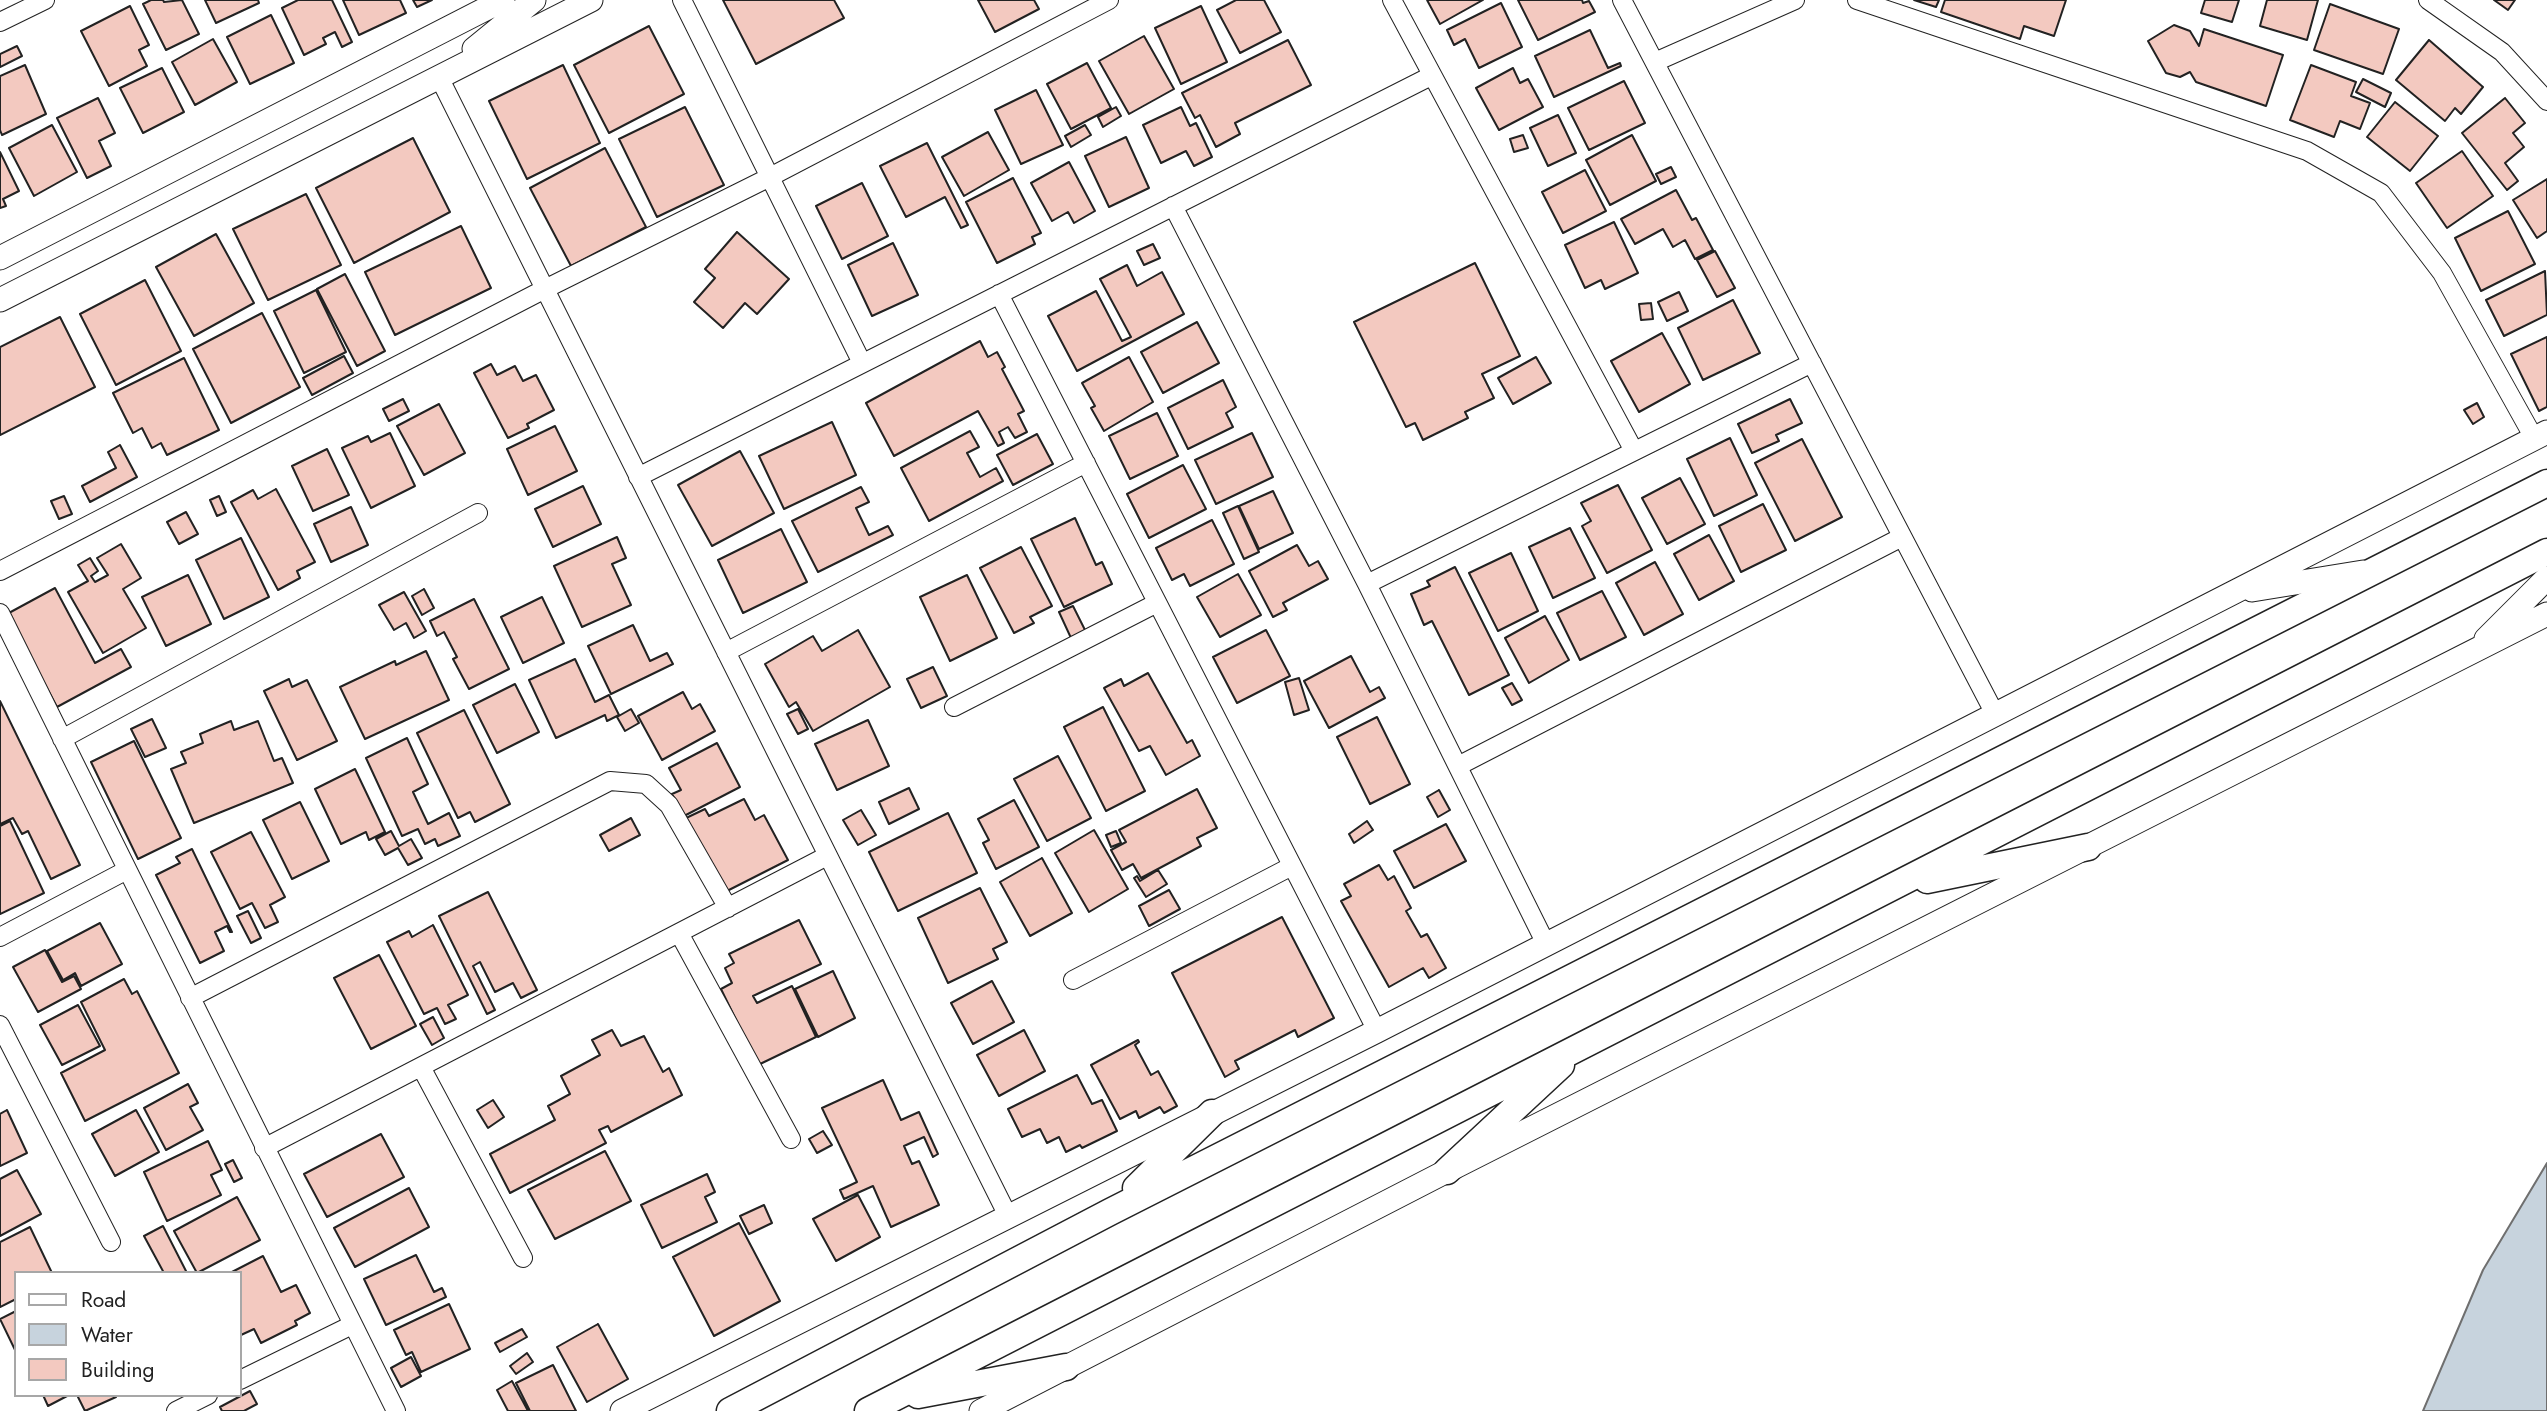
<!DOCTYPE html>
<html>
<head>
<meta charset="utf-8">
<style>
	body { margin:0 }
	#map { position:relative; width:2547px; height:1411px; overflow:hidden; background:#fff; font-family:Jost,sans-serif }
	canvas { display:block }
	.legend { position:absolute; left:14px; top:1271px; width:228px; height:126px; box-sizing:border-box; background:#fff; border:2px solid #a7a7a7; margin:0; padding:9px 12px; list-style:none; font-size:21px; color:#222 }
	.legend li { display:flex; align-items:center; gap:14px; height:35px }
	.legend b { width:35px; border:2px solid #a7a7a7 }
</style>
</head>
<body>
<div id="map">
<canvas width="2547" height="1411"></canvas>
<ul class="legend">
<li><b style="height:9px;background:#fff"></b>Road</li>
<li><b style="height:19px;background:#c7d3dd"></b>Water</li>
<li><b style="height:19px;background:#f3c9c0"></b>Building</li>
</ul>
</div>
<script>
const ctx = document.querySelector('canvas').getContext('2d');
ctx.lineJoin = 'round';
function paint(path, color) {
  ctx.fillStyle = color;
  ctx.fill(path, 'evenodd');
}
function shape(rows) {
  const path = new Path2D();
  for (const r of rows) {
    path.moveTo(r[0], r[1]);
    for (let i = 2; i < r.length; i += 2) path.lineTo(r[i], r[i + 1]);
  }
  return path;
}
function stroke(path, color, width, dash) {
  ctx.strokeStyle = color;
  ctx.lineWidth = width;
  ctx.lineCap = dash ? 'butt' : 'round';
  ctx.setLineDash(dash || []);
  ctx.stroke(path);
}
const water = shape([
	[2547,1163,2547,1411,2423,1411,2483,1270,2547,1163]
]);
const building = shape([
	[151,0,163,0,164,2,182,0,199,34,166,50,143,4,151,0],
	[205,0,258,0,259,3,216,23,205,0],
	[298,0,332,0,352,42,342,47,335,32,323,38,326,44,304,55,282,8,298,0],
	[343,0,400,0,406,13,359,35,343,0],
	[413,0,432,0,417,7,413,0],
	[723,0,834,0,844,18,756,64,723,0],
	[978,0,1034,0,1039,9,995,32,978,0],
	[1236,0,1264,0,1281,32,1240,53,1217,10,1236,0],
	[1427,0,1483,0,1440,24,1427,0],
	[1518,0,1582,0,1583,3,1589,1,1595,12,1538,40,1518,0],
	[1914,0,1939,0,1936,7,1914,0],
	[1945,0,2066,0,2054,36,2024,26,2020,39,1941,12,1945,0],
	[2205,0,2239,0,2232,22,2201,13,2205,0],
	[2267,0,2318,0,2307,40,2260,26,2267,0],
	[2494,0,2515,0,2508,10,2494,0],
	[1501,3,1522,47,1479,68,1465,39,1454,45,1447,30,1501,3],
	[2330,4,2399,29,2383,74,2314,50,2330,4],
	[130,6,149,45,139,50,147,66,109,86,81,31,130,6],
	[1201,6,1227,62,1181,84,1155,28,1201,6],
	[271,15,294,63,250,84,227,37,271,15],
	[2174,25,2190,31,2199,46,2204,29,2283,55,2266,106,2196,82,2190,72,2180,77,2166,73,2148,41,2174,25],
	[649,26,684,94,609,133,574,65,649,26],
	[1590,30,1608,68,1620,63,1621,66,1554,97,1535,56,1590,30],
	[1144,36,1174,89,1129,114,1099,61,1144,36],
	[213,39,237,82,195,105,172,62,213,39],
	[1288,40,1311,85,1235,123,1240,134,1216,147,1200,115,1195,118,1182,93,1288,40],
	[2429,40,2483,87,2461,114,2455,108,2445,121,2396,80,2429,40],
	[17,46,22,56,0,67,0,54,17,46],
	[1087,63,1111,108,1071,129,1047,84,1087,63],
	[25,65,46,114,2,135,0,130,0,76,25,65],
	[563,65,600,143,527,179,489,101,563,65],
	[2311,65,2356,82,2351,96,2370,103,2360,129,2340,121,2334,137,2290,120,2311,65],
	[162,68,184,112,143,133,120,88,162,68],
	[1513,68,1520,83,1528,79,1543,107,1499,130,1476,88,1513,68],
	[2363,79,2391,93,2385,107,2356,92,2363,79],
	[1624,81,1645,123,1589,150,1568,108,1624,81],
	[1036,90,1063,145,1021,164,995,110,1036,90],
	[98,98,115,133,99,141,111,166,87,178,57,118,98,98],
	[2505,98,2525,123,2513,133,2524,147,2505,163,2518,181,2507,190,2462,133,2505,98],
	[2395,102,2438,136,2410,171,2367,137,2395,102],
	[685,107,724,185,657,217,619,139,685,107],
	[1116,107,1121,116,1103,127,1098,117,1116,107],
	[1181,107,1190,126,1196,123,1212,157,1194,166,1186,151,1161,163,1143,125,1181,107],
	[1558,115,1576,153,1548,166,1530,128,1558,115],
	[52,125,77,172,34,196,9,148,52,125],
	[1085,125,1091,135,1071,147,1065,136,1085,125],
	[988,132,1009,170,964,196,942,157,988,132],
	[1523,135,1528,148,1514,152,1510,139,1523,135],
	[1632,135,1656,181,1610,205,1586,160,1632,135],
	[1126,137,1149,188,1109,207,1085,156,1126,137],
	[413,138,450,212,354,263,316,188,413,138],
	[927,143,968,225,961,228,945,197,906,217,880,166,927,143],
	[605,148,646,227,571,266,530,188,605,148],
	[2462,151,2493,196,2447,228,2416,183,2462,151],
	[0,152,19,191,3,199,6,206,0,208,0,152],
	[1069,162,1095,211,1074,223,1068,212,1052,221,1031,183,1069,162],
	[1671,167,1676,177,1661,184,1656,174,1671,167],
	[1585,170,1606,211,1563,233,1542,192,1585,170],
	[1013,178,1041,233,1032,237,1035,244,997,263,966,202,1013,178],
	[2547,179,2547,231,2537,238,2513,200,2547,179],
	[862,183,888,236,842,259,816,206,862,183],
	[1676,190,1692,220,1696,218,1713,250,1695,259,1685,240,1673,247,1663,229,1635,244,1621,219,1676,190],
	[306,194,341,265,268,300,233,229,306,194],
	[2508,211,2535,264,2481,291,2455,238,2508,211],
	[1614,222,1638,273,1605,289,1601,280,1585,288,1565,245,1614,222],
	[461,226,491,288,395,335,365,272,461,226],
	[737,232,789,279,757,314,745,303,723,328,694,302,715,278,705,269,737,232],
	[216,234,254,303,194,336,156,267,216,234],
	[893,243,918,295,872,316,848,265,893,243],
	[1153,244,1160,258,1144,265,1137,251,1153,244],
	[1715,251,1735,288,1717,297,1697,260,1715,251],
	[1475,263,1520,356,1482,374,1494,398,1465,412,1468,418,1423,440,1415,423,1406,427,1354,322,1475,263],
	[1127,265,1137,286,1162,272,1184,314,1077,371,1048,316,1096,291,1122,341,1131,337,1100,279,1127,265],
	[2545,271,2547,315,2504,336,2486,300,2545,271],
	[345,274,385,351,357,366,317,289,345,274],
	[145,280,181,351,116,385,80,314,145,280],
	[316,290,346,352,304,373,274,311,316,290],
	[1679,292,1688,311,1667,321,1658,302,1679,292],
	[1733,300,1760,353,1703,380,1678,328,1733,300],
	[1651,303,1653,319,1641,320,1639,304,1651,303],
	[262,313,300,387,231,423,193,349,262,313],
	[60,317,95,387,0,435,0,347,60,317],
	[1197,322,1219,363,1163,393,1141,352,1197,322],
	[1662,333,1690,384,1639,412,1611,361,1662,333],
	[2547,337,2547,407,2539,411,2511,354,2547,337],
	[980,341,988,357,997,352,1005,367,1002,369,1024,411,1018,414,1027,432,1015,438,1008,427,999,432,1004,443,998,446,978,411,894,456,866,403,980,341],
	[344,356,353,373,312,395,303,378,344,356],
	[1129,357,1153,402,1104,431,1091,408,1095,406,1082,383,1129,357],
	[1536,357,1551,383,1513,404,1498,378,1536,357],
	[184,358,219,430,167,455,161,443,152,448,142,428,133,433,113,393,184,358],
	[491,364,497,375,515,366,523,381,536,375,554,410,527,424,529,428,508,438,474,373,491,364],
	[1223,380,1236,407,1226,413,1233,427,1188,449,1168,408,1223,380],
	[403,399,409,411,389,421,383,409,403,399],
	[1790,399,1802,423,1776,435,1779,441,1752,453,1738,424,1790,399],
	[2477,403,2484,417,2473,424,2464,410,2477,403],
	[439,404,465,453,424,475,397,426,439,404],
	[1157,413,1178,456,1130,479,1109,436,1157,413],
	[832,422,856,475,784,509,759,456,832,422],
	[555,426,577,471,528,495,507,449,555,426],
	[970,431,979,447,967,453,980,477,996,468,1003,481,929,521,901,468,970,431],
	[390,433,415,486,371,508,342,448,368,436,371,442,390,433],
	[1252,433,1273,477,1216,504,1195,460,1252,433],
	[1037,434,1053,464,1013,485,997,455,1037,434],
	[1730,438,1757,495,1714,516,1687,459,1730,438],
	[1802,439,1842,517,1795,541,1755,463,1802,439],
	[120,445,137,477,90,502,82,486,116,468,108,452,120,445],
	[327,449,349,495,313,511,292,466,327,449],
	[740,451,774,513,712,546,678,485,740,451],
	[1183,465,1206,509,1149,538,1127,494,1183,465],
	[1680,478,1705,524,1667,544,1642,498,1680,478],
	[1618,485,1652,550,1607,573,1582,526,1591,521,1581,503,1618,485],
	[583,486,601,524,553,547,535,509,583,486],
	[861,487,869,502,856,508,869,535,888,526,893,535,818,572,792,521,861,487],
	[276,489,315,562,297,571,300,578,278,590,231,502,253,490,258,499,276,489],
	[1273,491,1293,533,1259,549,1239,506,1273,491],
	[64,496,72,514,59,519,51,501,64,496],
	[219,496,226,512,217,516,210,500,219,496],
	[1763,504,1786,550,1741,572,1719,526,1763,504],
	[1238,506,1259,552,1244,559,1223,513,1238,506],
	[351,507,368,545,331,562,314,524,351,507],
	[186,512,198,534,179,544,167,522,186,512],
	[1075,518,1096,565,1102,562,1112,584,1064,607,1031,539,1075,518],
	[1212,520,1234,564,1190,586,1184,574,1172,580,1156,548,1212,520],
	[1570,528,1595,578,1553,598,1529,547,1570,528],
	[781,529,807,582,743,613,718,560,781,529],
	[1709,535,1734,581,1699,600,1674,554,1709,535],
	[617,537,626,558,612,564,631,605,582,627,554,566,617,537],
	[241,538,269,597,224,619,196,560,241,538],
	[121,544,141,578,123,589,146,628,103,653,68,592,88,581,78,565,90,558,98,571,91,576,95,582,108,575,97,558,121,544],
	[1297,545,1309,566,1318,561,1328,579,1283,603,1287,610,1273,617,1249,571,1297,545],
	[1021,547,1052,606,1030,617,1034,623,1014,633,980,568,1021,547],
	[1511,553,1538,611,1498,631,1469,573,1511,553],
	[1655,562,1683,614,1644,635,1616,583,1655,562],
	[1455,567,1509,675,1469,695,1432,621,1424,625,1411,594,1430,586,1427,581,1455,567],
	[1238,574,1261,615,1220,637,1197,597,1238,574],
	[188,575,211,624,166,646,142,597,188,575],
	[967,575,997,638,950,661,920,597,967,575],
	[55,588,95,663,121,649,131,667,57,707,7,614,55,588],
	[424,589,434,608,422,615,412,596,424,589],
	[1602,591,1626,637,1580,660,1557,613,1602,591],
	[404,592,426,631,414,638,406,623,394,630,379,605,404,592],
	[542,597,564,643,523,663,501,617,542,597],
	[474,599,509,669,469,689,453,659,457,657,444,632,437,636,430,621,474,599],
	[1073,606,1086,632,1071,638,1059,612,1073,606],
	[1545,616,1569,660,1529,683,1505,638,1545,616],
	[633,625,650,661,667,653,673,664,611,694,588,646,633,625],
	[858,630,890,687,813,731,796,702,789,707,765,664,813,636,822,651,858,630],
	[1266,630,1290,676,1237,703,1213,657,1266,630],
	[426,651,449,700,365,739,340,687,395,661,396,665,426,651],
	[1351,656,1370,692,1379,687,1385,698,1329,728,1304,681,1351,656],
	[575,659,595,702,609,695,619,715,607,721,605,715,556,738,529,680,575,659],
	[933,667,947,696,921,708,907,679,933,667],
	[1148,673,1187,743,1192,740,1200,756,1166,775,1150,746,1139,751,1104,688,1121,679,1124,686,1148,673],
	[1299,678,1309,710,1294,715,1285,682,1299,678],
	[289,679,292,687,307,680,337,741,297,760,264,691,289,679],
	[1512,683,1522,700,1512,705,1502,688,1512,683],
	[515,684,539,732,497,753,473,705,515,684],
	[683,692,692,709,700,704,715,731,662,760,638,716,683,692],
	[0,701,80,865,51,879,28,831,22,834,13,818,0,824,0,701],
	[1103,707,1145,791,1106,811,1064,727,1103,707],
	[631,709,639,723,625,731,617,717,631,709],
	[798,709,808,729,798,734,787,714,798,709],
	[464,710,510,804,475,822,470,812,458,818,417,733,464,710],
	[1377,717,1410,784,1370,804,1337,737,1377,717],
	[152,719,166,748,145,757,131,729,152,719],
	[868,720,889,766,837,790,815,744,868,720],
	[231,721,234,730,258,721,274,761,282,758,293,783,194,823,171,769,186,763,181,752,203,743,200,734,231,721],
	[407,738,428,784,413,792,428,824,449,813,460,836,438,846,435,839,425,844,418,829,402,836,366,758,407,738],
	[134,741,181,838,138,859,91,762,134,741],
	[717,743,740,787,684,816,672,794,681,790,669,768,717,743],
	[1058,756,1091,818,1047,841,1014,779,1058,756],
	[355,769,385,832,369,840,366,832,341,844,315,789,355,769],
	[909,788,919,809,889,824,879,802,909,788],
	[1197,789,1217,828,1197,838,1201,846,1141,878,1133,864,1122,870,1111,850,1126,842,1119,830,1197,789],
	[1439,790,1450,810,1438,817,1427,797,1439,790],
	[744,799,755,820,764,815,788,860,723,893,684,819,705,809,709,816,744,799],
	[1014,800,1039,847,996,869,983,843,989,840,978,819,1014,800],
	[300,802,329,861,292,879,263,820,300,802],
	[861,810,876,835,858,845,843,820,861,810],
	[948,813,977,873,898,911,869,852,948,813],
	[631,818,640,835,609,851,600,835,631,818],
	[10,821,44,893,0,914,0,826,10,821],
	[1367,821,1373,830,1354,843,1349,834,1367,821],
	[1446,824,1466,861,1414,888,1394,851,1446,824],
	[1094,830,1128,889,1089,912,1055,853,1094,830],
	[391,831,399,846,411,839,422,858,408,865,398,848,385,855,376,839,391,831],
	[1116,831,1121,843,1111,847,1106,835,1116,831],
	[251,832,285,897,270,905,278,922,265,928,252,903,240,909,211,852,251,832],
	[192,849,232,932,230,932,227,926,215,932,224,951,200,963,156,875,180,863,176,857,192,849],
	[1042,858,1072,913,1030,936,1000,882,1042,858],
	[1379,865,1388,880,1394,876,1411,908,1406,911,1421,937,1427,934,1446,968,1429,978,1423,968,1389,987,1341,901,1351,896,1344,884,1379,865],
	[1158,870,1167,884,1146,897,1134,878,1137,876,1140,881,1158,870],
	[980,888,1007,942,993,949,998,959,948,983,918,918,980,888],
	[1169,890,1180,909,1149,926,1139,906,1169,890],
	[488,892,537,990,521,998,513,983,495,992,480,962,473,966,495,1010,487,1014,439,916,488,892],
	[248,911,261,938,251,943,237,916,248,911],
	[1282,917,1334,1018,1298,1037,1295,1030,1235,1061,1239,1069,1225,1077,1172,973,1282,917],
	[799,920,821,964,753,996,757,1003,792,986,816,1037,758,1065,721,989,732,983,725,968,734,963,729,954,799,920],
	[100,923,122,964,81,986,75,973,63,980,47,951,100,923],
	[433,925,468,995,448,1005,456,1019,445,1024,437,1008,424,1014,387,942,409,931,412,937,433,925],
	[45,950,62,982,74,976,81,989,38,1012,13,967,45,950],
	[379,955,416,1026,371,1049,334,978,379,955],
	[833,971,855,1018,818,1037,795,989,833,971],
	[124,979,132,994,137,991,179,1073,85,1121,61,1073,105,1050,81,1002,124,979],
	[992,981,1014,1022,973,1044,951,1003,992,981],
	[78,1005,100,1046,62,1065,40,1025,78,1005],
	[433,1017,444,1038,432,1045,420,1024,433,1017],
	[612,1030,621,1046,644,1036,663,1072,669,1068,682,1095,611,1132,608,1126,599,1130,606,1143,510,1193,490,1154,555,1120,548,1106,570,1094,561,1076,600,1055,592,1040,612,1030],
	[1024,1030,1045,1071,999,1096,977,1055,1024,1030],
	[1138,1040,1139,1042,1135,1045,1151,1075,1158,1071,1177,1106,1164,1113,1160,1107,1139,1118,1136,1111,1120,1119,1091,1065,1138,1040],
	[1077,1075,1092,1104,1102,1100,1117,1131,1082,1148,1080,1145,1066,1152,1059,1137,1047,1143,1040,1129,1022,1137,1008,1109,1077,1075],
	[883,1080,901,1120,919,1112,938,1154,933,1157,924,1137,904,1146,912,1164,919,1161,939,1205,891,1227,873,1186,844,1199,840,1190,857,1182,822,1108,883,1080],
	[188,1084,198,1103,190,1107,203,1130,166,1150,144,1108,188,1084],
	[493,1100,504,1117,488,1128,477,1110,493,1100],
	[7,1110,27,1153,0,1166,0,1114,7,1110],
	[136,1110,159,1152,115,1176,92,1134,136,1110],
	[823,1131,832,1145,817,1153,809,1139,823,1131],
	[381,1134,404,1177,327,1217,304,1174,381,1134],
	[208,1141,222,1170,211,1175,221,1195,167,1221,144,1172,208,1141],
	[605,1151,631,1201,555,1239,528,1190,605,1151],
	[233,1160,242,1178,234,1182,225,1164,233,1160],
	[17,1170,41,1214,0,1236,0,1179,17,1170],
	[707,1174,715,1192,705,1197,717,1222,662,1248,641,1205,707,1174],
	[409,1188,429,1227,355,1267,334,1228,409,1188],
	[858,1195,880,1237,836,1261,813,1219,858,1195],
	[237,1197,260,1240,197,1273,174,1231,237,1197],
	[764,1205,772,1223,749,1234,740,1216,764,1205],
	[739,1223,780,1301,714,1336,673,1257,739,1223],
	[163,1226,187,1273,164,1273,144,1236,163,1226],
	[30,1227,52,1273,16,1273,16,1299,0,1307,0,1242,30,1227],
	[416,1255,434,1292,442,1288,446,1297,386,1325,364,1279,416,1255],
	[263,1256,281,1292,296,1285,310,1313,295,1321,297,1325,261,1343,254,1329,241,1335,240,1333,240,1273,230,1273,263,1256],
	[449,1304,470,1349,421,1372,412,1352,406,1355,394,1330,449,1304],
	[16,1311,16,1352,0,1319,16,1311],
	[598,1324,628,1379,587,1402,557,1347,598,1324],
	[522,1329,527,1337,500,1352,495,1343,522,1329],
	[527,1353,533,1362,516,1374,510,1366,527,1353],
	[411,1357,421,1376,401,1387,391,1368,411,1357],
	[553,1365,576,1411,530,1411,516,1383,553,1365],
	[512,1381,528,1411,508,1411,497,1390,512,1381],
	[250,1391,257,1404,244,1411,222,1411,220,1407,250,1391],
	[43,1395,69,1395,48,1406,43,1395],
	[77,1395,115,1395,116,1397,85,1411,77,1395]
]);
const minor = shape([
	[682,0,862,363],
	[1392,0,1634,451],
	[1622,0,1995,714],
	[1857,0,2307,151,2381,193,2442,273,2534,438],
	[2428,0,2502,52,2547,101],
	[0,22,45,0],
	[1655,62,1795,0],
	[439,77,1008,1216],
	[1173,206,1367,584,1546,944],
	[999,294,1377,1031],
	[638,477,1431,76],
	[0,571,543,290,770,177,1109,0],
	[1367,584,1812,363],
	[0,613,396,1411],
	[726,652,1086,463],
	[954,707,1157,603],
	[62,739,478,513],
	[1458,766,1902,537],
	[679,933,791,1139],
	[0,937,127,870],
	[1073,980,1292,866],
	[190,998,610,781,646,784,669,805,728,908],
	[0,1025,111,1242],
	[421,1067,523,1258],
	[264,1148,827,856],
	[240,1380,352,1325],
	[176,1411,208,1395]
]);
const tertiary = shape([
	[474,49,534,0],
	[0,258,503,0],
	[0,300,591,0],
	[2252,590,2363,572],
	[2486,639,2547,578],
	[622,1411,1377,1031,2547,432],
	[981,1411,1447,1171,2547,614]
]);
const secondary = shape([
	[1927,880,2088,847],
	[1447,1171,1561,1065],
	[1136,1188,1212,1113],
	[918,1395,1066,1367],
	[730,1411,1110,1212,2547,483],
	[868,1411,2547,552]
]);
paint(water, '#c7d3dd');
stroke(water, '#6f6f6f', 2);
paint(building, '#f3c9c0');
stroke(building, '#222', 2);
stroke(minor, '#222', 20);
stroke(tertiary, '#222', 25);
stroke(secondary, '#222', 29);
stroke(minor, '#fff', 18);
stroke(tertiary, '#fff', 23);
stroke(secondary, '#fff', 26);
</script>
</body>
</html>
